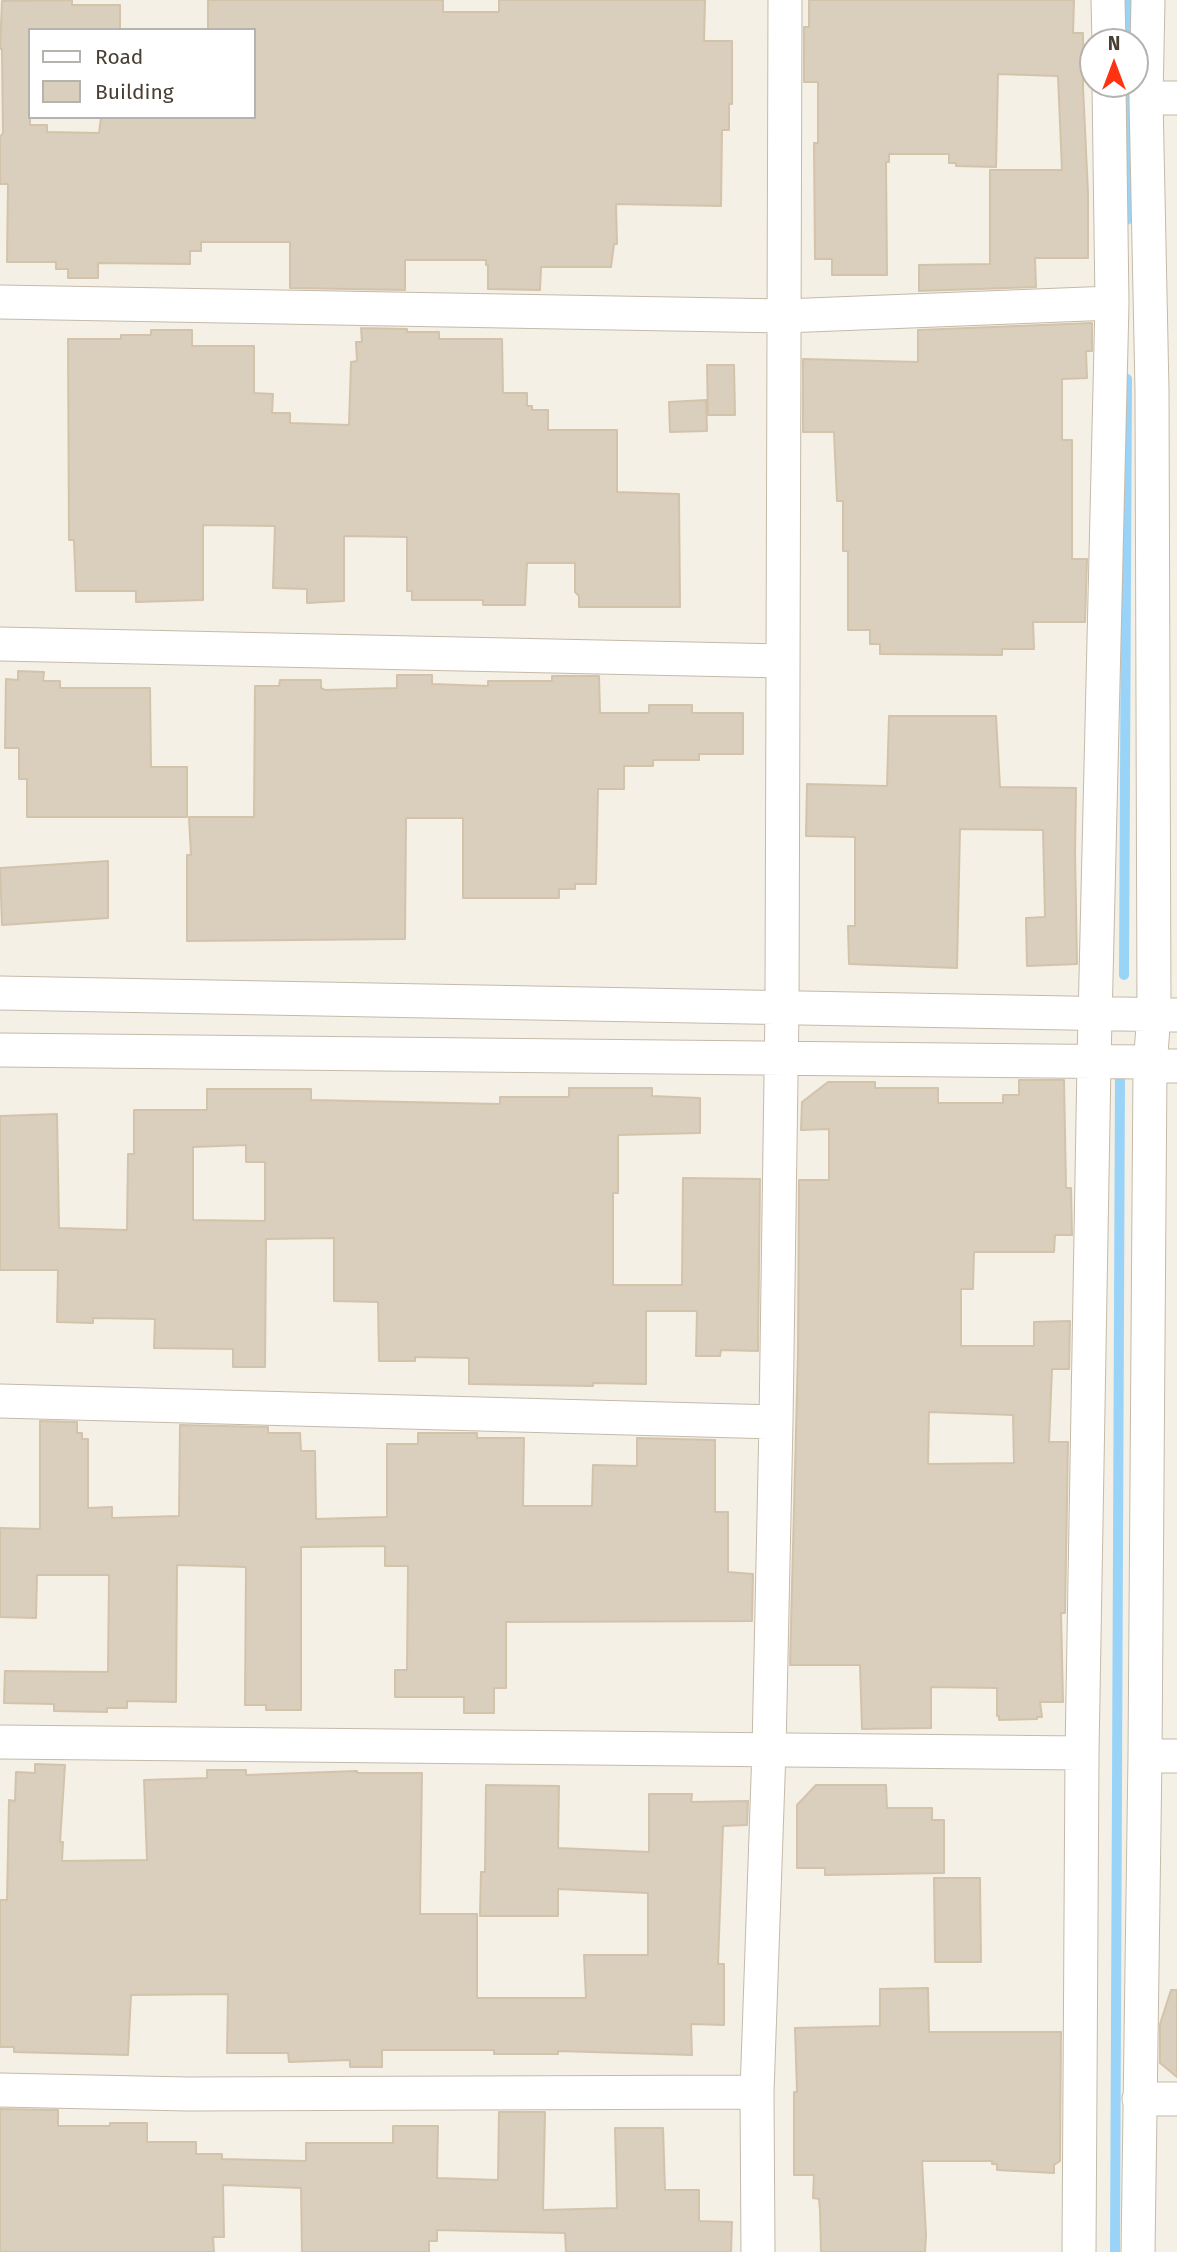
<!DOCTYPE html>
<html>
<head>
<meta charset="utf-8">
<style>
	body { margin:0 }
	#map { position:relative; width:1177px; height:2252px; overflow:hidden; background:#f4f0e5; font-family:"Fira Sans",sans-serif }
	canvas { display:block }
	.legend { position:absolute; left:28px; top:28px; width:228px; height:91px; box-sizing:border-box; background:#fff; border:2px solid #b6b3ae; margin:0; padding:9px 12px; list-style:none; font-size:21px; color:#484034 }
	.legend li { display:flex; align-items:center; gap:14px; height:35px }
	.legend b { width:35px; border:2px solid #b6b3ae }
	.north { position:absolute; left:1079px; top:28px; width:70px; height:70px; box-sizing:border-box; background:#fff; border:2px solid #b6b3ae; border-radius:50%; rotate:0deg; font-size:19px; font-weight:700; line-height:28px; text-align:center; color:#484034 }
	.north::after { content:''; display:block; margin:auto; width:24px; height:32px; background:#ff3211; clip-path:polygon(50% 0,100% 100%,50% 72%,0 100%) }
</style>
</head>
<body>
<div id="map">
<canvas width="1177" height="2252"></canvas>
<ul class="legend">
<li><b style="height:9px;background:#fff"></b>Road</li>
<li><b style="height:19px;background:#dacebc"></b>Building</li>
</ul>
<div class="north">N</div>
</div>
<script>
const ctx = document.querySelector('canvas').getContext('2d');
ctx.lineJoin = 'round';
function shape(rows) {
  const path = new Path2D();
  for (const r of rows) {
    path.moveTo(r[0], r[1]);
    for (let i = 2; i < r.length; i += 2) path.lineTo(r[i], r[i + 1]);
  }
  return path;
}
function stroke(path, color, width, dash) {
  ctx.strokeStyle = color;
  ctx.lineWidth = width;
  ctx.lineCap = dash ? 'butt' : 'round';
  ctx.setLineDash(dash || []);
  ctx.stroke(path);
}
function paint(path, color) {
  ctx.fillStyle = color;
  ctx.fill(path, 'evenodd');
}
const stream = shape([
	[1128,42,1128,0],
	[1127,220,1128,84],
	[1124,975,1127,379],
	[1115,2252,1120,1073]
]);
const building = shape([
	[72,0,72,5,120,5,120,30,30,30,30,125,47,125,47,132,99,133,101,117,254,117,254,30,208,30,208,0,443,0,443,12,499,12,499,0,705,0,704,41,732,41,732,104,729,104,729,130,722,130,721,206,616,204,617,244,614,244,611,267,541,267,540,290,488,289,488,265,486,265,486,260,405,260,405,290,290,288,290,242,201,242,201,251,190,251,190,264,98,263,98,278,68,278,68,269,56,269,56,262,7,262,8,184,0,184,0,137,3,133,2,49,0,49,2,1,72,0],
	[809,0,1074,0,1073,33,1083,33,1083,87,1088,193,1088,258,1035,258,1036,287,919,291,919,265,990,264,990,170,1062,170,1058,76,998,74,996,167,956,166,956,163,949,163,949,154,889,154,889,162,886,162,887,275,832,275,832,259,815,259,814,143,818,143,818,82,804,82,804,27,809,27,809,0],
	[1092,323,1092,351,1086,351,1087,378,1062,379,1062,440,1072,440,1072,559,1087,559,1085,622,1033,622,1034,649,1002,649,1002,655,880,654,880,644,870,644,870,630,848,630,848,551,843,551,843,501,837,501,834,432,803,432,803,359,918,362,918,330,1092,323],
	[361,328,407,329,407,332,439,332,439,339,502,339,503,393,527,393,527,406,532,406,532,410,548,410,548,430,617,430,617,492,679,494,680,607,579,607,579,596,575,592,575,563,527,563,525,605,483,605,483,600,412,600,412,591,407,591,407,537,344,536,344,601,307,603,307,589,273,588,275,526,203,525,203,600,136,602,136,591,76,591,74,540,69,540,68,339,121,339,121,335,151,335,151,330,192,330,192,346,254,346,254,393,273,394,272,413,290,413,290,423,349,425,351,362,357,361,356,342,362,342,361,328],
	[707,365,734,365,735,415,708,415,707,365],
	[706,400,707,431,670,432,669,402,706,400],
	[18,671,44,672,43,681,60,681,60,688,150,688,151,767,187,767,187,817,27,817,27,779,19,779,19,748,5,748,6,679,18,680,18,671],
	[397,675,432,675,432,684,488,686,488,681,552,681,552,676,599,676,600,713,649,713,649,705,692,705,692,713,743,713,743,754,699,754,699,760,653,760,653,766,624,766,624,789,598,789,596,884,575,884,575,889,559,889,559,898,463,898,463,818,406,818,405,939,187,941,187,855,191,855,189,817,254,817,255,686,279,686,280,680,321,680,321,688,325,690,397,688,397,675],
	[889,716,996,716,1000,787,1076,788,1075,853,1077,964,1027,966,1026,918,1045,917,1043,830,960,829,957,968,849,964,848,926,855,926,855,837,806,836,807,784,887,786,889,716],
	[108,861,108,918,2,925,0,868,108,861],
	[1019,1080,1064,1080,1066,1188,1071,1188,1072,1235,1055,1235,1054,1252,974,1252,973,1289,961,1289,961,1346,1034,1346,1034,1322,1070,1321,1069,1369,1052,1369,1049,1442,1068,1442,1065,1613,1061,1613,1063,1702,1040,1702,1042,1717,1037,1717,1037,1719,999,1720,999,1716,997,1716,997,1688,931,1687,931,1728,862,1729,860,1665,790,1665,798,1353,799,1180,829,1180,829,1129,801,1130,802,1102,828,1082,875,1082,875,1088,938,1088,938,1103,1003,1103,1003,1095,1019,1095,1019,1080],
	[929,1412,1013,1415,1014,1463,928,1464,929,1412],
	[569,1088,652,1088,652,1096,700,1098,700,1133,618,1135,618,1193,613,1193,613,1285,682,1285,683,1178,760,1179,758,1351,721,1350,720,1356,696,1356,697,1311,646,1311,646,1384,593,1383,593,1386,469,1384,469,1358,415,1357,415,1361,379,1361,378,1302,334,1301,334,1238,266,1239,265,1367,233,1367,233,1349,154,1348,155,1319,93,1318,93,1323,57,1322,58,1270,0,1270,0,1116,57,1114,59,1228,127,1230,128,1154,134,1154,134,1110,207,1110,207,1089,311,1089,311,1100,500,1104,500,1097,569,1097,569,1088],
	[246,1145,246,1162,265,1162,265,1221,193,1220,193,1147,246,1145],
	[40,1421,77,1422,77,1433,82,1433,82,1439,88,1439,88,1508,112,1507,112,1518,179,1516,180,1425,268,1427,268,1433,300,1433,301,1451,315,1451,316,1519,387,1517,387,1444,418,1444,418,1433,477,1433,477,1438,524,1438,523,1506,592,1506,593,1465,637,1466,637,1438,715,1440,715,1512,728,1512,728,1572,753,1574,752,1621,506,1622,506,1688,494,1688,494,1713,464,1713,464,1697,395,1697,395,1670,407,1670,408,1566,385,1566,385,1546,301,1547,301,1710,266,1710,266,1705,245,1705,246,1567,177,1565,176,1702,127,1701,127,1708,107,1708,107,1712,54,1711,54,1704,4,1703,5,1671,108,1672,109,1575,37,1575,36,1618,0,1617,0,1528,40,1529,40,1421],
	[35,1764,65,1765,60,1842,63,1842,62,1861,147,1860,144,1780,207,1778,207,1770,246,1770,246,1775,357,1771,357,1773,422,1773,420,1914,477,1914,477,1998,586,1998,584,1955,648,1955,648,1893,558,1889,558,1916,480,1916,481,1872,485,1872,486,1785,559,1786,558,1848,649,1852,649,1794,692,1794,691,1802,748,1801,747,1825,723,1826,718,1964,724,1964,724,2025,691,2024,692,2055,558,2051,558,2054,494,2054,494,2050,382,2050,382,2067,350,2067,350,2060,289,2062,288,2053,227,2053,228,1994,131,1995,128,2055,14,2052,14,2047,0,2047,0,1900,7,1900,9,1800,15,1801,16,1772,35,1773,35,1764],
	[816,1785,886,1785,887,1808,932,1808,932,1820,944,1820,944,1873,825,1875,825,1868,797,1868,797,1805,816,1785],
	[934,1878,980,1878,981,1962,935,1962,934,1878],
	[928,1988,929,2032,1061,2032,1060,2161,1054,2165,1054,2173,997,2170,997,2164,992,2164,992,2161,922,2161,926,2235,925,2252,821,2252,820,2210,819,2199,813,2198,814,2175,794,2175,794,2092,797,2092,795,2028,880,2026,880,1989,928,1988],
	[1171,1990,1177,1990,1177,2077,1160,2063,1160,2024,1171,1990],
	[0,2109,58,2110,58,2126,110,2126,110,2123,147,2123,147,2142,196,2142,196,2154,222,2154,222,2159,306,2161,306,2143,393,2143,393,2126,438,2126,437,2178,498,2180,499,2112,545,2112,543,2210,617,2208,615,2128,663,2128,665,2190,699,2190,699,2221,732,2222,731,2252,566,2252,565,2233,437,2230,437,2241,429,2241,429,2252,302,2252,301,2188,223,2185,224,2237,213,2237,214,2252,0,2252,0,2109]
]);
const minor = shape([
	[1108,0,1109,42],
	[1146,98,1177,98],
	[0,302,784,316,1112,303],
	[0,644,783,661],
	[0,993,1175,1015],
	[0,1050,1142,1062,1150,1066,1177,1066],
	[0,1401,776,1422],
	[0,1742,1082,1753],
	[1145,1756,1177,1756],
	[0,2090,188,2094,757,2092],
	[1139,2099,1177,2099],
	[758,2252,757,2092,769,1750,776,1422,782,1008,785,0],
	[1079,2252,1082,1753,1094,1062,1112,303,1109,84],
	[1138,2252,1145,1756,1150,1066,1154,1014,1152,391,1146,98,1148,0]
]);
stroke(stream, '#9ad3f8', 10);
paint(building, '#dacebc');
stroke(building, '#d3c3ab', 2);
stroke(minor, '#c4baa9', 35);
stroke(minor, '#fff', 33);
</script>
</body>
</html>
